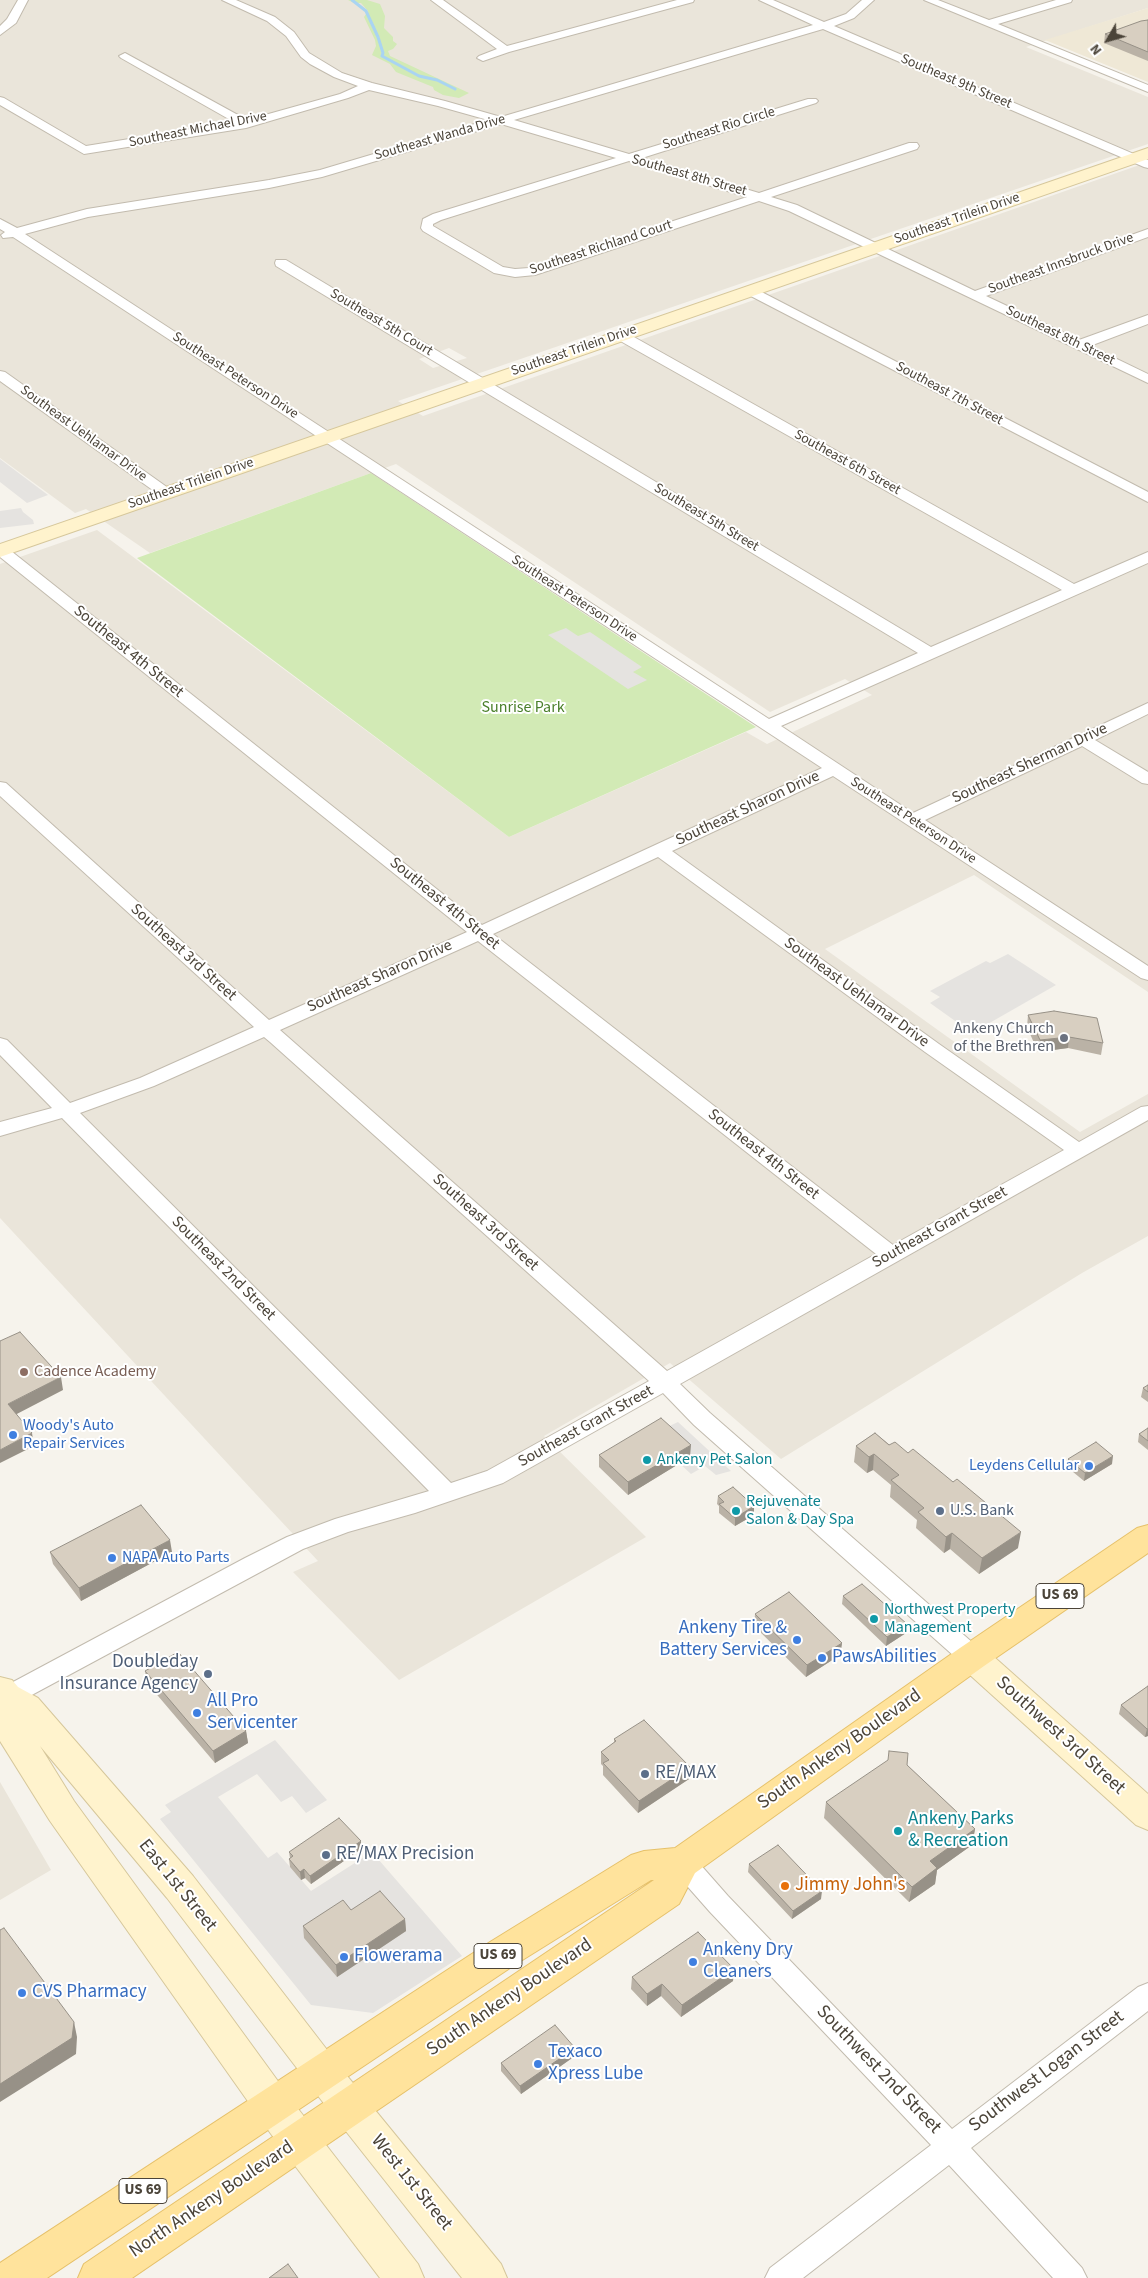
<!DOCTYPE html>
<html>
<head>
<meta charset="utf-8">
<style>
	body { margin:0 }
	#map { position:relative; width:1148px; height:2278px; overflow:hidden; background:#f6f3ec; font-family:"Source Sans 3",sans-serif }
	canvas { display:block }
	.north { position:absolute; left:1083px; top:15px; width:50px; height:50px; -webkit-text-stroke:4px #fff; paint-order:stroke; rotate:232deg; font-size:14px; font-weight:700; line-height:20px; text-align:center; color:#4b4439 }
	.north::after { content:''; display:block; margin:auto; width:18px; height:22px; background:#4b4439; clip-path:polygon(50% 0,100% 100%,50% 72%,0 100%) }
</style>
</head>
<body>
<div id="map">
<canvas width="1148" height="2278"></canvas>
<div class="north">N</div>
</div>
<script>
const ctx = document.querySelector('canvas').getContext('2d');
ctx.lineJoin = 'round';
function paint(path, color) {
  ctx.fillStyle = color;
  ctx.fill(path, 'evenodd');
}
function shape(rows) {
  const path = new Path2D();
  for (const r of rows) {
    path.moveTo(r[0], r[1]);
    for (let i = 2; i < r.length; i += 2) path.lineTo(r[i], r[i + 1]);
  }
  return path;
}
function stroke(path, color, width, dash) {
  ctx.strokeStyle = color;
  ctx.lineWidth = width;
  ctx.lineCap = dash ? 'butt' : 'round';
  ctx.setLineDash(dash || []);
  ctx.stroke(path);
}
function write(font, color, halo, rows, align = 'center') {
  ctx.font = font + ' "Source Sans 3",sans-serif';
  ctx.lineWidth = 4;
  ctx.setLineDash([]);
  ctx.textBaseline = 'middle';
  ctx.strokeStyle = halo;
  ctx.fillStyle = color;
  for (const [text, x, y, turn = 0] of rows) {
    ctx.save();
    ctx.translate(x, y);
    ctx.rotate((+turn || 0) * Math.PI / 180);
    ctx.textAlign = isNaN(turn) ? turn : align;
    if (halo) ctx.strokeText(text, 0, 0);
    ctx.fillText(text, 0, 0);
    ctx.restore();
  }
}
const residential = shape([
	[0,0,1148,0,1148,8,1026,47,1148,97,1148,144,398,401,423,416,1148,162,1148,992,974,875,825,949,1080,1132,1148,1094,1148,1236,1082,1273,781,1459,670,1363,544,1436,646,1537,399,1680,293,1572,318,1561,0,1218,0,564,97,530,509,837,746,732,767,744,872,695,845,679,770,712,396,464,150,553,86,509,75,513,0,458],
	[449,348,467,358,433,368,419,359],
	[0,1782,51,1870,0,1900]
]);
const education = shape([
	[1148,8,1148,82,1045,40]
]);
const green = shape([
	[348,0,367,0,380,4,385,16,384,28,393,37,393,41,397,44,393,49,388,51,390,56,469,93,459,98,443,95,434,90,433,87,396,72,390,64,372,55,376,46,375,40,364,17,368,11,361,3,354,3],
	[371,473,756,727,509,837,137,558]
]);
const parking = shape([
	[0,459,48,495,27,503,0,482],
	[21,508,23,512,33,520,34,524,0,528,0,511],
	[566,628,578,636,590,632,642,667,633,672,647,680,628,689,548,635],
	[1008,954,1056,985,972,1033,930,1003,940,997,930,991,986,961,990,963],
	[678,1422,731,1471,716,1475,705,1466,691,1474,679,1463,661,1430],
	[275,1740,327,1800,306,1813,292,1796,281,1802,257,1774,218,1797,268,1858,277,1852,311,1891,372,1852,462,1956,373,2013,311,2005,160,1819,171,1812,165,1805]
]);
const stream = shape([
	[352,0,366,11,378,37,383,53,382,56,419,76,437,80,455,89]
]);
const street = shape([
	[18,0,28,0,16,23,0,35,0,26,7,19,18,0],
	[222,0,236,0,275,17,294,32,309,53,342,73,372,83,445,101,501,117,813,25,759,0,773,0,824,22,846,14,862,0,874,0,854,18,834,26,1148,160,1148,168,1144,167,823,29,514,120,629,154,808,99,816,99,818,101,816,103,642,158,759,193,909,143,917,143,919,146,917,149,771,197,797,205,975,291,1148,229,1148,237,986,296,1079,340,1148,315,1148,324,1090,346,1148,374,1148,383,789,211,759,201,535,275,515,277,494,273,423,231,421,228,423,219,433,214,616,158,501,124,322,177,269,188,88,217,25,234,769,719,918,653,276,266,275,263,276,260,286,260,931,647,1062,590,615,338,613,335,615,332,625,332,1074,584,1148,552,1148,563,781,726,913,813,1148,703,1148,714,1095,740,1148,772,1148,784,1142,783,1082,746,925,820,1148,966,1148,980,1141,978,833,776,672,851,939,1044,1079,1142,1141,1107,1148,1106,1148,1120,680,1384,710,1413,981,1650,984,1657,981,1664,972,1667,963,1664,694,1425,663,1393,503,1483,415,1513,348,1532,303,1549,15,1704,6,1707,0,1705,0,1689,245,1558,287,1537,335,1519,429,1491,62,1118,0,1136,0,1122,52,1108,0,1055,0,1038,7,1040,70,1103,140,1078,254,1027,0,796,0,782,6,783,269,1020,467,932,0,557,0,546,6,547,482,925,822,768,13,237,3,238,1,235,5,232,0,229,0,219,17,228,87,209,269,180,320,170,488,120,438,106,369,90,348,98,246,128,84,154,0,105,0,97,4,98,86,146,234,122,121,58,119,56,125,53,247,120,340,94,358,86,334,77,310,64,301,57,286,36,267,21,222,0],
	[629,161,747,197,529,268,515,269,503,267,433,226,433,224,441,220,629,161],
	[658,857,925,1052,1064,1150,893,1245,493,934,658,857],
	[478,941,483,945,876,1254,667,1371,280,1030,478,941],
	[264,1037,270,1042,649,1381,487,1471,451,1483,80,1113,154,1086,264,1037],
	[431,0,443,0,507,46,677,0,694,0,693,2,509,52,483,61,477,58,479,56,497,49,431,0],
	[924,0,938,0,989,20,1056,0,1072,0,1071,2,998,24,1148,85,1148,92,924,0],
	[750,286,1148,492,1148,502,745,293,743,290,750,286],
	[0,371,5,372,171,490,173,493,171,496,161,496,0,381,0,371],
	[682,1851,691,1854,728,1896,952,2129,1138,1987,1148,1983,1148,2011,971,2148,1082,2268,1087,2278,1053,2278,949,2165,803,2278,765,2278,770,2268,931,2145,710,1912,673,1870,669,1862,673,1854,682,1851]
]);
const secondary = shape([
	[1148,148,1148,159,0,557,0,544,1148,148],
	[972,1644,984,1648,1148,1794,1148,1830,1136,1825,960,1666,955,1657,960,1648,972,1644],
	[0,1677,12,1680,18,1687,38,1698,193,1876,348,2077,501,2264,507,2278,462,2278,322,2101,167,1898,40,1746,74,1801,299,2110,418,2264,424,2278,380,2278,271,2134,50,1821,0,1741,0,1677]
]);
const primary = shape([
	[1148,1525,1148,1553,984,1666,695,1873,679,1904,132,2278,78,2278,84,2264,654,1880,651,1880,516,1964,47,2278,0,2278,0,2263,490,1942,631,1855,644,1851,675,1848,960,1648,1137,1528,1148,1525]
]);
const wall = shape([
	[1148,20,1148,61,1104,43,1105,34],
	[1028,1015,1103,1043,1101,1055,1068,1048,1038,1052,1027,1027],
	[1148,1385,1148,1402,1141,1397,1143,1388],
	[1148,1428,1148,1450,1138,1442,1139,1434],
	[875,1433,1018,1548,979,1574,950,1549,944,1553,916,1528,917,1520,890,1497,891,1485,873,1470,867,1473,854,1462,856,1446],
	[599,1455,690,1457,628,1495,599,1467],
	[1068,1459,1112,1464,1084,1481,1067,1467],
	[718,1496,754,1515,735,1526,719,1513,719,1506,717,1504],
	[50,1552,172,1552,81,1601,53,1564],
	[843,1596,907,1624,906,1633,886,1646,842,1604],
	[755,1614,842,1643,840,1655,806,1677,754,1626],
	[145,1671,246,1731,248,1743,215,1763,147,1683],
	[1148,1686,1148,1736,1145,1737,1119,1714,1121,1705],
	[614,1739,689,1779,638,1813,603,1775,603,1766,601,1764,601,1752,614,1743],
	[907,1765,975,1829,972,1845,937,1870,935,1884,909,1902,824,1818,826,1802],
	[361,1841,361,1849,311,1884,305,1878,301,1880,290,1867,289,1859,290,1858,289,1852],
	[749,1864,821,1899,792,1919,748,1872],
	[351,1910,405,1919,406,1931,337,1977,304,1938,303,1926],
	[734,1969,733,1981,681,2017,661,1996,647,2006,631,1989,632,1977],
	[575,2056,521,2094,501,2071,501,2063]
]);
const shadedWall = shape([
	[1069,1037,1068,1048,1038,1052,1040,1040],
	[61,1377,63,1390,11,1417,8,1404],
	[32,1433,34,1446,0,1463,0,1450],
	[691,1445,690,1457,628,1495,628,1482],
	[874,1454,873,1470,867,1473,869,1457],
	[1113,1456,1112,1464,1084,1481,1085,1473],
	[754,1506,754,1515,735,1526,735,1518],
	[1021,1532,1018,1548,979,1574,982,1558],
	[952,1533,950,1549,944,1553,946,1537],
	[170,1540,172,1552,81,1601,79,1588],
	[907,1624,906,1633,886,1646,887,1637],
	[842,1643,840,1655,806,1677,807,1665],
	[1147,1729,1148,1729,1148,1736,1145,1737],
	[246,1731,248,1743,215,1763,213,1751],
	[690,1767,689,1779,638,1813,639,1801],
	[975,1829,972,1845,937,1870,935,1884,909,1902,912,1887,930,1861],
	[361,1841,361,1849,311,1884,310,1876],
	[304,1869,305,1878,301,1880,300,1872],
	[822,1891,821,1899,792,1919,793,1911],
	[405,1919,406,1931,337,1977,336,1965],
	[734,1969,733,1981,681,2017,682,2005],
	[662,1984,661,1996,647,2006,647,1994],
	[74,2022,77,2037,76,2054,0,2102,0,2084],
	[575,2048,575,2056,521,2094,520,2086]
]);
const building = shape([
	[1148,20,1148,52,1105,34,1141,21,1148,20],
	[1054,1011,1097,1018,1103,1043,1069,1037,1040,1040,1028,1015,1054,1011],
	[20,1332,61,1377,8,1404,32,1433,0,1450,0,1341,20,1332],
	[1148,1385,1148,1392,1143,1388,1148,1385],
	[661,1418,691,1445,628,1482,599,1455,661,1418],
	[1148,1428,1148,1441,1139,1434,1148,1428],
	[875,1433,889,1445,895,1442,908,1453,913,1449,953,1482,957,1479,1021,1532,982,1558,952,1533,946,1537,918,1512,924,1508,891,1480,899,1475,874,1454,869,1457,856,1446,875,1433],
	[1096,1442,1113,1456,1085,1473,1068,1459,1096,1442],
	[733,1487,754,1506,735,1518,719,1504,724,1502,718,1496,733,1487],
	[141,1505,170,1540,79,1588,50,1552,141,1505],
	[862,1584,907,1624,887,1637,843,1596,862,1584],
	[789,1592,842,1643,807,1665,755,1614,789,1592],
	[178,1652,246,1731,213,1751,145,1671,178,1652],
	[1148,1686,1148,1729,1147,1729,1121,1705,1148,1686],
	[644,1720,690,1767,639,1801,603,1763,609,1760,601,1752,616,1741,614,1739,644,1720],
	[889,1751,908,1753,907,1765,975,1829,930,1861,937,1868,912,1887,826,1802,888,1760,889,1751],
	[339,1818,361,1841,310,1876,304,1869,300,1872,289,1859,293,1856,289,1852,339,1818],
	[778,1845,822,1891,793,1911,749,1864,778,1845],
	[380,1891,405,1919,336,1965,303,1926,343,1900,351,1910,380,1891],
	[4,1928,74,2022,72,2038,0,2084,0,1930,4,1928],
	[698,1932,734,1969,682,2005,662,1984,647,1994,632,1977,698,1932],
	[555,2025,575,2048,520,2086,501,2063,555,2025],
	[288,2264,298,2278,269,2278,288,2264]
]);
const markers = [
	[1064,1038,5,"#6b7280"],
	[24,1372,5,"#8d6e63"],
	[13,1435,5,"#3f7fe0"],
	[647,1460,5,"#0f9aa8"],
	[1089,1466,5,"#3f7fe0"],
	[736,1511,5,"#0f9aa8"],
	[940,1511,5,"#5c6f8a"],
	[112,1558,5,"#3f7fe0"],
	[874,1619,5,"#0f9aa8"],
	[797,1640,5,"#3f7fe0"],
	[822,1658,5,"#3f7fe0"],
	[208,1674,5,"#5c6f8a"],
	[197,1713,5,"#3f7fe0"],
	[645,1774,5,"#5c6f8a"],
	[898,1831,5,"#0f9aa8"],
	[326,1855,5,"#5c6f8a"],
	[785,1886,5,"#e8710a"],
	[344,1957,5,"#3f7fe0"],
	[693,1962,5,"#3f7fe0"],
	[22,1993,5,"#3f7fe0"],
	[538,2064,5,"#3f7fe0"]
];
const farStreetnames = [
	["Southeast 9th Street",956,82,23],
	["Southeast Rio Circle",719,129,-17],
	["Southeast Michael Drive",198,130,-11],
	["Southeast Wanda Drive",440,138,-16],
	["Southeast 8th Street",689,176,16],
	["Southeast Trilein Drive",957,219,-19],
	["Southeast Richland Court",601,248,-18],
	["Southeast Innsbruck Drive",1061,264,-20],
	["Southeast 5th Court",381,323,31],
	["Southeast 8th Street",1060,336,26],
	["Southeast Trilein Drive",574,351,-19],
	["Southeast Peterson Drive",235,376,33],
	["Southeast 7th Street",949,394,28],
	["Southeast Uehlamar Drive",83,434,36],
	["Southeast 6th Street",847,463,29],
	["Southeast Trilein Drive",191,484,-19],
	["Southeast 5th Street",706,518,31],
	["Southeast Peterson Drive",574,599,33],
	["Southeast Peterson Drive",913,821,33]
];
const shields = [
	[1060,1596,48],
	[498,1956,48],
	[143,2191,48]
];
const shieldNames = [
	["US 69",1060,1596],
	["US 69",498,1956],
	["US 69",143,2191]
];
const streetNames = [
	["Southeast 4th Street",128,652,39],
	["Southeast Sherman Drive",1030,764,-25],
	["Southeast Sharon Drive",748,809,-25],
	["Southeast 4th Street",444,904,39],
	["Southeast 3rd Street",183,953,42],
	["Southeast Sharon Drive",380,977,-24],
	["Southeast Uehlamar Drive",856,993,36],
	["Southeast 4th Street",763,1155,38],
	["Southeast 3rd Street",485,1223,42],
	["Southeast Grant Street",940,1228,-29],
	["Southeast 2nd Street",223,1269,45],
	["Southeast Grant Street",586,1427,-29]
];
const parkNames = [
	["Sunrise Park",523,708]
];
const worshipNames = [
	["Ankeny Church",1054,1029],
	["of the Brethren",1054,1047]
];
const educationNames = [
	["Cadence Academy",34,1372]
];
const shopNames = [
	["Woody's Auto",23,1426],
	["Repair Services",23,1444],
	["Leydens Cellular",1079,1466,"right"],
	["NAPA Auto Parts",122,1558]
];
const cultureNames = [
	["Ankeny Pet Salon",657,1460],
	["Rejuvenate",746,1502],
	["Salon & Day Spa",746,1520],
	["Northwest Property",884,1610],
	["Management",884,1628]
];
const serviceNames = [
	["U.S. Bank",950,1511]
];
const nearShopnames = [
	["Ankeny Tire &",787,1629,"right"],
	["Battery Services",787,1651,"right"],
	["PawsAbilities",832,1658],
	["All Pro",207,1702],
	["Servicenter",207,1724],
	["Ankeny Dry",703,1951],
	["Cleaners",703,1973],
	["Flowerama",354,1957],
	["CVS Pharmacy",32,1993],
	["Texaco",548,2053],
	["Xpress Lube",548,2075]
];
const nearServicenames = [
	["Doubleday",198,1663,"right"],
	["Insurance Agency",198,1685,"right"],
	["RE/MAX",655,1774],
	["RE/MAX Precision",336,1855]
];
const nearStreetnames = [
	["Southwest 3rd Street",1060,1736,42],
	["South Ankeny Boulevard",840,1750,-35],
	["East 1st Street",177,1886,51],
	["South Ankeny Boulevard",510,1998,-34],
	["Southwest 2nd Street",878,2070,46],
	["Southwest Logan Street",1047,2072,-37],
	["West 1st Street",411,2183,51],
	["North Ankeny Boulevard",212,2200,-34]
];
const nearCulturenames = [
	["Ankeny Parks",908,1820],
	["& Recreation",908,1842]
];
const nearFoodnames = [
	["Jimmy John's",795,1886]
];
paint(residential, '#eae5da');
paint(education, '#efe8d6');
paint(green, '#d2eab5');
paint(parking, '#e5e3e0');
stroke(stream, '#a9d4f2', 3);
stroke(street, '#c2bbae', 2);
stroke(secondary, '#d6c79b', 2);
stroke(primary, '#e6c16a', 2);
paint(street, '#fff');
paint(secondary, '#fff3cd');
paint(primary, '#ffe39c');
paint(wall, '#bab2a6');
paint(shadedWall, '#979187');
paint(building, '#d8cfc1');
stroke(building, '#979187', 1);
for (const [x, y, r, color] of markers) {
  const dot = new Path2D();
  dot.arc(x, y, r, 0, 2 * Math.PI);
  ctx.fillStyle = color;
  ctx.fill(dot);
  stroke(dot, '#fff', 2);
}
write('14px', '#4b4439', '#fff', farStreetnames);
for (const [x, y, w] of shields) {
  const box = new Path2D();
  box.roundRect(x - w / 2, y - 12.5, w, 25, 4);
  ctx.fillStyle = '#fff';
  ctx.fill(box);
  stroke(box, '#4b4439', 1);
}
write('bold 15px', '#4b4439', null, shieldNames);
write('16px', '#4b4439', '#fff', streetNames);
write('16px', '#4a7f2a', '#fff', parkNames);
write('16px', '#5b616d', '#fff', worshipNames, 'right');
write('16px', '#785e54', '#fff', educationNames, 'left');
write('16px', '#366cbe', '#fff', shopNames, 'left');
write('16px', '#0d838f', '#fff', cultureNames, 'left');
write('16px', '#4e5e75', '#fff', serviceNames, 'left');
write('19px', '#366cbe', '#fff', nearShopnames, 'left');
write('19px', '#4e5e75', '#fff', nearServicenames, 'left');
write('19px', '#4b4439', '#fff', nearStreetnames);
write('19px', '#0d838f', '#fff', nearCulturenames, 'left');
write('19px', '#c56008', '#fff', nearFoodnames, 'left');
</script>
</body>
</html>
